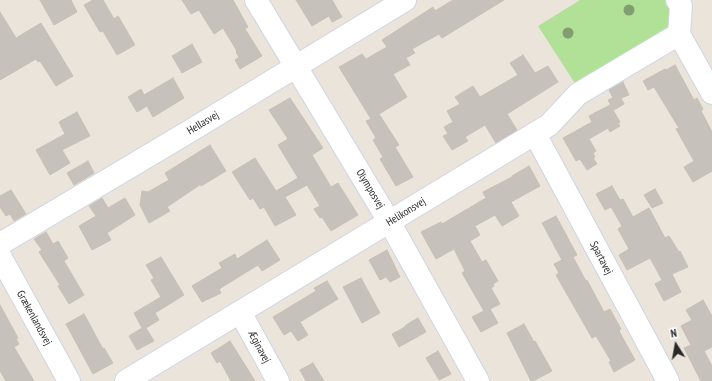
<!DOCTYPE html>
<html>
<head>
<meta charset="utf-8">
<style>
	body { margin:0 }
	#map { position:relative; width:712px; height:381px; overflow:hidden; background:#ebe4db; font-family:"PT Sans Narrow",sans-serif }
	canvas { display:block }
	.north { position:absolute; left:656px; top:325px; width:40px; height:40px; -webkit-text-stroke:3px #fff; paint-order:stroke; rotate:349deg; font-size:11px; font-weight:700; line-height:16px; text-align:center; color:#292929 }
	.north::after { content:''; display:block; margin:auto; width:14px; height:18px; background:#292929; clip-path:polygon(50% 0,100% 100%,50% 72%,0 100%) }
</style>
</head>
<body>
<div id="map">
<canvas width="712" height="381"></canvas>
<div class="north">N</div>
</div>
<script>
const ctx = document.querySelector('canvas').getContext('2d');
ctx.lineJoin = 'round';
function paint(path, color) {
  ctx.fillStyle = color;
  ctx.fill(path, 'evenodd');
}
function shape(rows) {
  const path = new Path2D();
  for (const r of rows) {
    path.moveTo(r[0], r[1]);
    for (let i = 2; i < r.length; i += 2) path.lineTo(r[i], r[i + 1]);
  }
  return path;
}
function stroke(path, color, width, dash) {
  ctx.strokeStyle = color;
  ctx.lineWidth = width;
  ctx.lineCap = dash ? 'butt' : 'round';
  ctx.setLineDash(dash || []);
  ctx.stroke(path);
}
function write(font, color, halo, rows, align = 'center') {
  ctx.font = font + ' "PT Sans Narrow",sans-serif';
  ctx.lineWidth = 3;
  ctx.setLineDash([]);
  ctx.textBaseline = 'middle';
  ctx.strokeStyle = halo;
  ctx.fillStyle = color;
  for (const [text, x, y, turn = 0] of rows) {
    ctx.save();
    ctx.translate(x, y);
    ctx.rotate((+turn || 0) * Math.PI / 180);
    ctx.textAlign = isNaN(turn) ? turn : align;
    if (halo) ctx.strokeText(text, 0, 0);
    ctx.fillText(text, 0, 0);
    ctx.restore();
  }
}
const green = shape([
	[580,0,668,0,674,11,669,29,576,85,538,26]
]);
const building = shape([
	[40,0,71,0,77,12,54,25,40,0],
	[93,0,103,0,114,19,118,16,135,45,117,55,103,31,100,32,84,5,93,0],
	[182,0,233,0,248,27,245,29,262,56,240,69,235,60,239,57,236,52,237,51,223,28,214,34,199,10,191,14,182,0],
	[296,0,332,0,342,17,332,22,329,16,312,26,296,0],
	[453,0,504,0,442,38,439,34,412,49,415,53,406,58,410,65,393,74,407,97,379,114,399,145,395,147,413,177,396,186,380,159,383,157,373,140,376,138,366,121,371,119,339,67,362,54,366,59,387,47,382,40,433,7,435,11,453,0],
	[0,12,16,38,41,23,73,76,56,86,40,61,38,62,36,59,0,80,0,12],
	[192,44,202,62,182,73,172,56,192,44],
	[523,55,535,73,548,66,558,82,507,114,517,130,496,143,485,125,465,137,468,141,452,150,443,136,448,134,444,127,453,122,447,111,460,104,455,97,473,86,480,97,518,75,510,63,523,55],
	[675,65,694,100,697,98,703,109,701,111,712,132,712,171,693,182,684,167,694,161,676,129,679,128,654,87,648,90,643,81,665,69,666,70,675,65],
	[173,78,184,98,153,117,147,106,137,112,128,97,141,89,144,95,173,78],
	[623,82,629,95,621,98,624,104,614,110,608,100,613,98,609,90,623,82],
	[290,98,323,148,312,155,331,187,338,183,358,215,331,231,322,217,320,218,314,209,320,206,307,185,285,197,296,215,275,226,264,207,260,209,253,198,250,200,232,172,255,158,276,191,298,178,278,145,288,139,269,110,290,98],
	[610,105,620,122,618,123,620,126,610,132,608,128,589,139,596,151,593,153,595,157,593,158,597,164,587,170,580,159,576,161,563,138,592,122,589,116,610,105],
	[77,112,90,136,62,150,70,163,50,175,36,150,65,134,59,122,77,112],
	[210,145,226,171,201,186,201,184,167,207,170,211,149,223,140,205,142,191,148,192,169,180,165,173,210,145],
	[88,161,94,173,74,185,67,173,88,161],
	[529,166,540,186,511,202,519,216,502,226,495,215,475,226,480,235,470,241,482,262,486,260,498,281,493,284,494,286,491,288,500,304,490,309,498,323,481,332,472,317,484,311,462,273,465,271,454,249,436,259,421,232,441,222,442,224,486,198,483,192,512,177,512,176,529,166],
	[612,186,620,200,623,199,633,217,649,208,665,238,669,236,679,252,680,251,688,267,672,274,681,292,664,301,655,284,662,280,650,258,627,270,619,255,629,249,618,229,622,226,611,207,605,210,596,194,612,186],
	[655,189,663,203,652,208,644,195,655,189],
	[11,190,26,214,14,221,10,214,6,216,0,207,0,196,11,190],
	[102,198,108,208,125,198,135,215,107,233,111,240,92,250,79,226,96,216,89,206,102,198],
	[556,216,577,255,573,257,586,281,587,280,604,312,610,309,621,329,619,331,635,360,614,372,609,362,611,361,596,336,592,338,556,275,559,273,554,264,562,260,542,223,556,216],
	[46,232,53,244,58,241,68,258,64,261,84,295,69,304,58,286,60,285,39,252,42,250,34,239,46,232],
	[267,240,280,260,262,271,258,265,219,289,221,293,202,302,192,286,222,268,219,263,235,254,237,259,267,240],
	[387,250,400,277,390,282,386,277,380,280,369,260,387,250],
	[161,257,184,295,155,313,159,320,146,328,154,341,137,350,129,336,142,328,134,313,161,297,151,280,154,278,146,265,161,257],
	[361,278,380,313,362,323,343,287,361,278],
	[327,281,338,299,300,322,308,335,298,341,291,331,284,335,273,317,316,291,314,288,327,281],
	[703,300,712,316,712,347,704,351,712,366,712,381,701,381,684,348,691,345,681,326,692,320,686,310,703,300],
	[0,305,18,338,16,339,19,344,14,347,34,381,6,381,0,371,0,305],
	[84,314,103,349,104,348,113,363,93,374,66,324,84,314],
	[418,318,426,332,399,347,392,334,405,327,405,326,409,323,418,318],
	[524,324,534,342,535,341,552,371,533,381,531,381,507,333,524,324],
	[230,341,255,381,231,381,220,361,217,363,211,353,230,341],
	[438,351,451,374,439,380,426,358,438,351],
	[313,363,324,381,306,381,301,372,300,370,313,363]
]);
const minor = shape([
	[256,0,390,223,478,381],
	[677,0,681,6,679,34],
	[679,34,712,93],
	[535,134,668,381],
	[0,244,190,131,405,0],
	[0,256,69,381],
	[240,312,278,381],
	[126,381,549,125,578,94,679,34]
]);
const trees = [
	[629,10],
	[568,33]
];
const streetNames = [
	["Hellasvej",203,123,-31],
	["Olymposvej",370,189,59],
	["Helikonsvej",406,212,-32],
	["Spartavej",601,258,62],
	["Grækenlandsvej",34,318,61],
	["Æginavej",259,347,62]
];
paint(green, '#b1e197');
paint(building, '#c6c1ba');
stroke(building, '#c6c0b5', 1);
stroke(minor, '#d0d4e2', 24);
stroke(minor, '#fff', 22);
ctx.fillStyle = '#819e71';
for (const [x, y] of trees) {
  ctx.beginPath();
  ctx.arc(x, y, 5.5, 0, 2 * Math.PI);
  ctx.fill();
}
write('11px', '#292929', '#fff', streetNames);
</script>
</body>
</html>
